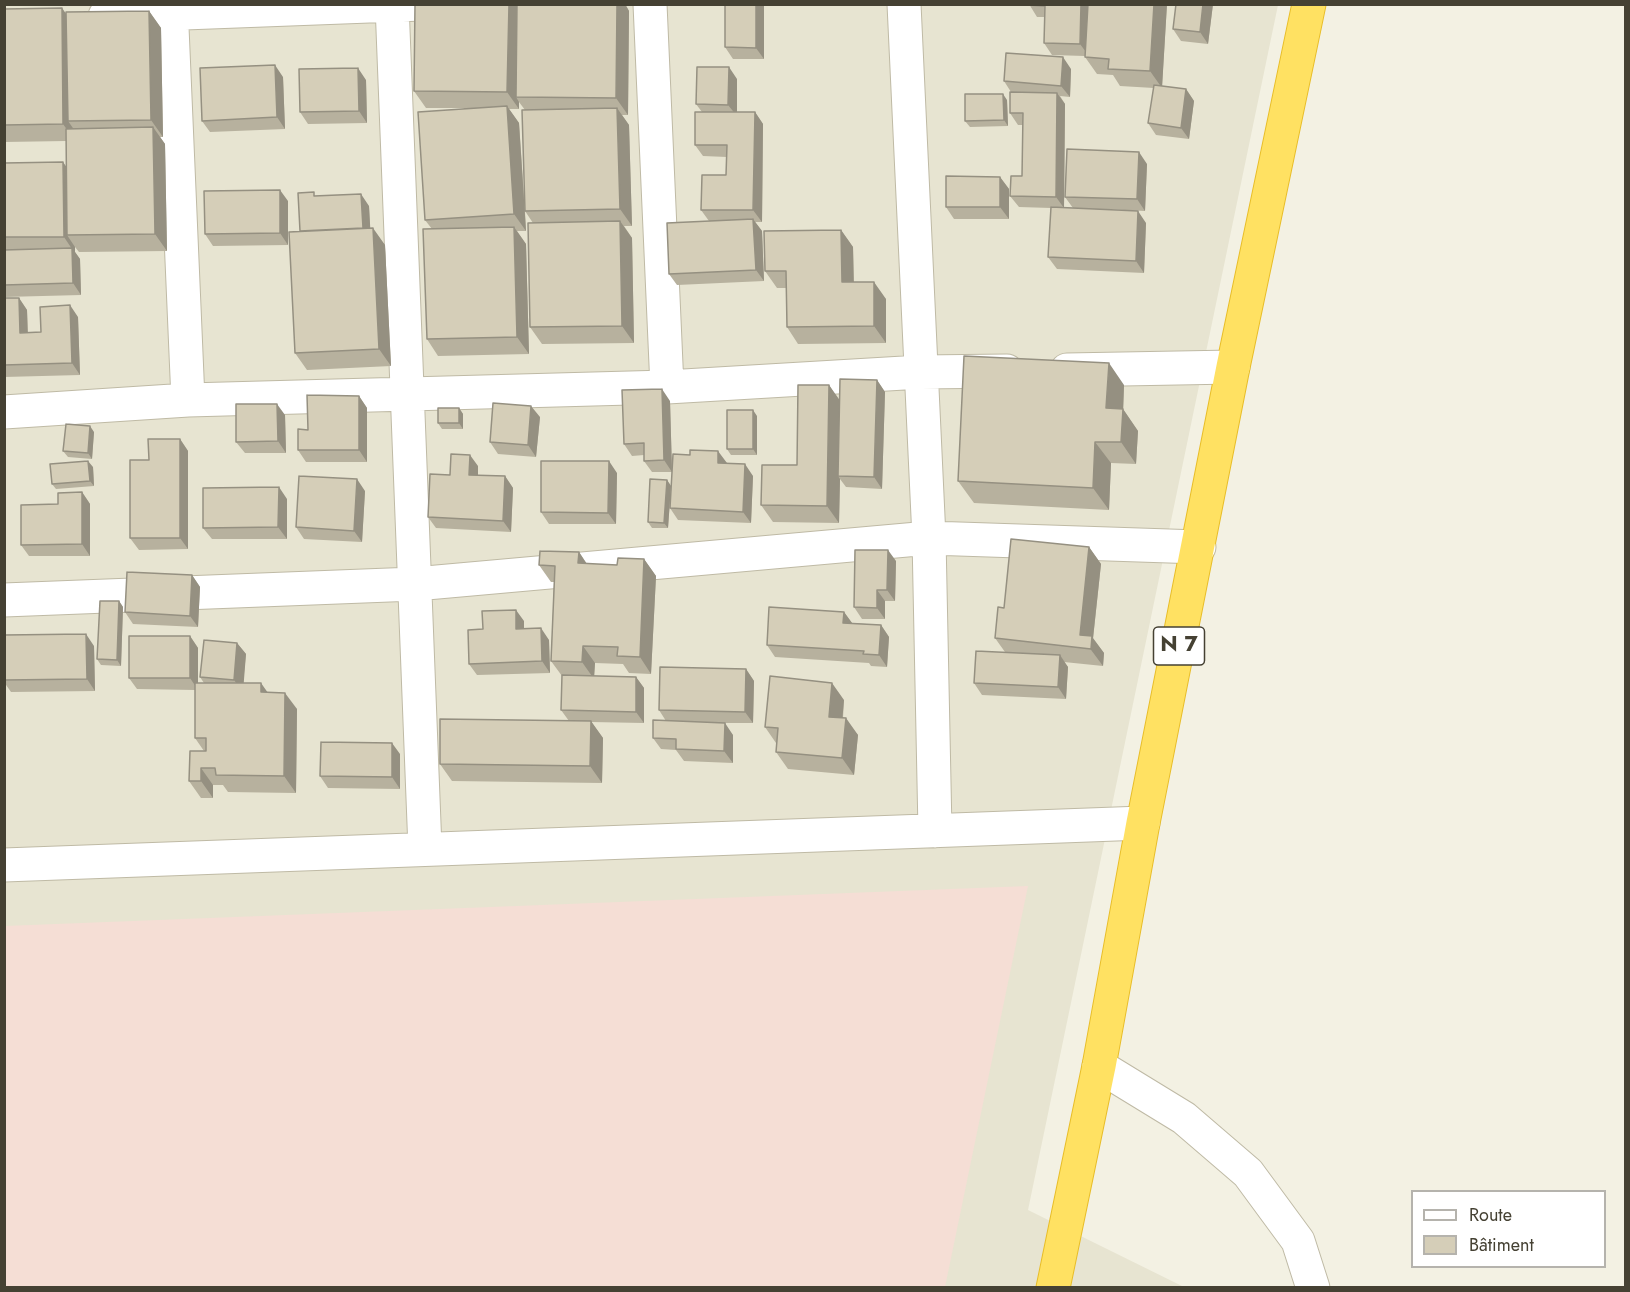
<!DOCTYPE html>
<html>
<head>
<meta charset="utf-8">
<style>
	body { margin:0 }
	#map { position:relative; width:1630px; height:1292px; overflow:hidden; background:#f3f1e3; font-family:Jost,sans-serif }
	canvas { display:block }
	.frame { position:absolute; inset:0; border:6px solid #454133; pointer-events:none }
	.legend { position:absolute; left:1411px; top:1190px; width:195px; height:78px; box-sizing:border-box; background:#fff; border:2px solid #b5b3ad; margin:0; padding:8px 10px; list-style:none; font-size:18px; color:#454133 }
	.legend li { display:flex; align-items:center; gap:12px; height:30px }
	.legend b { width:30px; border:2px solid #b5b3ad }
</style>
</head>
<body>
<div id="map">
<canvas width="1630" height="1292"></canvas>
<div class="frame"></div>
<ul class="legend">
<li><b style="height:8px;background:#fff"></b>Route</li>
<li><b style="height:16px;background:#d5ceb8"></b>Bâtiment</li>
</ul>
</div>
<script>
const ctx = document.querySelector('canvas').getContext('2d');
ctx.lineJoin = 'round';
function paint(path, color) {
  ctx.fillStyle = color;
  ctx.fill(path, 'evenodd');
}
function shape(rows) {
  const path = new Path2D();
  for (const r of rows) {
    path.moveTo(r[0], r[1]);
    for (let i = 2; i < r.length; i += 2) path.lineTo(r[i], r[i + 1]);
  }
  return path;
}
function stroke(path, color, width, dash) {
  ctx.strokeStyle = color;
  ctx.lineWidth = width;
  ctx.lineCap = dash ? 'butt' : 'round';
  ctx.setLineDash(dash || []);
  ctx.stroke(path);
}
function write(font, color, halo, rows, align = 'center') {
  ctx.font = font + ' Jost,sans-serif';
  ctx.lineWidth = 4.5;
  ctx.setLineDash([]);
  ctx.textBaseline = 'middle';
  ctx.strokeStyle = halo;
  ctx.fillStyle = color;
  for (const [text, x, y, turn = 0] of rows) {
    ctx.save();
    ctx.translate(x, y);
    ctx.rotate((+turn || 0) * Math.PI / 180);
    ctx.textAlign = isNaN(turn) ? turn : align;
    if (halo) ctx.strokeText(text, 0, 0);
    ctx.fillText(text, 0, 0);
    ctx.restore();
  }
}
const residential = shape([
	[5,5,1278,5,1028,1210,1184,1287,5,1288]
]);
const medical = shape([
	[1028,886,945,1287,5,1287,5,926]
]);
const minor = shape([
	[171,4,188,400],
	[392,4,425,849],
	[650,4,667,387],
	[904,4,929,538,935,831],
	[105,16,422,4],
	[1067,370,1233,367],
	[4,412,188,400,667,387,921,372,1007,371],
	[4,600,415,584,929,538,1199,547],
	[4,865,1143,823],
	[1099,1066,1184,1118,1248,1173,1298,1241,1313,1288]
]);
const highway = shape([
	[1053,1288,1099,1066,1143,823,1233,367,1309,4]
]);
const wall = shape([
	[415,4,625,4,629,11,628,115,622,115,629,125,632,226,624,226,632,238,634,343,542,344,530,327,533,223,525,211,526,231,517,231,526,244,529,354,438,356,427,339,432,229,425,220,464,108,426,108,414,91],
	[519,102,525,110,525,210,519,123,509,109,519,109],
	[764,4,764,59,733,59,725,47],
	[1029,4,1167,4,1162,86,1186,89,1194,101,1189,139,1156,135,1148,123,1154,88,1120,86,1113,75,1097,74,1085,57,1085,56,1052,55,1044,43,1045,17,1037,17],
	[1176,4,1213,4,1208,44,1181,41,1173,29],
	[4,9,67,15,149,11,161,28,163,137,160,137,165,144,167,251,79,252,75,247,75,252,80,259,81,295,4,297,4,163,66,167,66,141,4,142],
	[1071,69,1070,97,1060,96,1065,104,1064,207,1073,208,1065,197,1147,164,1145,211,1104,209,1146,223,1144,273,1057,269,1048,257,1051,208,1019,207,1010,196,1022,176,1023,125,1018,125,1010,113,1011,92,1004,81],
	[283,77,285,129,210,132,202,121],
	[737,79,737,112,755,112,763,124,762,222,755,222,762,231,764,281,677,285,669,274,709,221,701,210,726,175,727,157,703,156,695,145,702,112,696,104],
	[366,80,367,123,308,124,300,112],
	[1007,100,1008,126,970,127,965,121],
	[1000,177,1009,189,1009,219,954,219,946,207],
	[317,196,369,206,370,228,385,245,391,366,307,370,295,353,300,231],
	[288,201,288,245,213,246,205,234],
	[841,230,853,247,854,282,886,299,886,343,798,344,787,327,786,288,777,288,765,271],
	[4,298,19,298,27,310,28,333,41,332,78,317,80,375,4,377],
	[877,380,885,392,882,489,846,487,840,479,839,523,773,522,761,505,797,465,829,385,839,401],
	[1124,385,1123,409,1138,431,1136,464,1111,463,1109,510,974,503,958,481],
	[359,396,367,408,367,462,306,462,298,450,308,430],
	[670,401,672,470,727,463,753,476,751,523,678,520,670,508,672,472,652,472,644,461,644,455,632,456,624,444],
	[459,408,463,414,463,429,442,429,438,423],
	[285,415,286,453,245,453,236,442],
	[757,416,757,455,731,455,727,449],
	[540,417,536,457,498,454,490,442],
	[94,432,92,459,68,457,63,451],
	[180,439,188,451,188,549,139,550,130,538],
	[478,466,478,475,505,476,513,488,511,532,436,528,428,517,450,475],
	[93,467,94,486,56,489,52,484],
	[617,473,616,524,549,524,541,512],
	[667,480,671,486,668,528,652,528,648,522],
	[365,491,362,542,304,539,296,527],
	[82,492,90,504,90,556,29,556,21,545,58,504],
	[287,499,287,539,212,539,203,528],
	[1089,547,1101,564,1093,639,1104,653,1103,666,1064,662,1068,667,1066,699,982,695,974,683,1005,652,995,638,1004,608],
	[579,552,587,564,617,565,644,559,656,576,651,674,629,673,623,664,595,663,594,676,636,677,644,688,644,723,591,722,603,738,602,783,452,781,440,764,569,721,561,710,562,676,551,661,554,582,551,582,539,565],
	[896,561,895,601,885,601,885,619,862,619,854,607],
	[192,575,200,587,198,627,133,624,125,612],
	[119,601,123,607,121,666,101,665,97,659],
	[844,612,852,623,881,625,889,637,887,667,871,666,869,663,775,657,767,645],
	[524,621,524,629,549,640,550,673,477,675,469,664,483,629],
	[4,635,94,646,95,691,11,692,4,682],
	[190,636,198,648,198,683,204,683,200,677,237,643,246,654,243,683,267,692,297,709,296,793,228,792,223,785,213,785,213,798,201,798,189,781,204,751,195,738,195,690,137,689,129,678],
	[746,669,754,681,753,723,713,723,733,735,733,763,684,761,676,750,661,749,653,738,666,721,659,710],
	[844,700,843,718,858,735,854,775,788,769,776,752,776,743,765,727],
	[400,754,400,789,328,788,320,776]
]);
const shadedWall = shape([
	[509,4,519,4,516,97,519,102,519,109,507,92],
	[617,4,625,4,629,11,628,115,616,98],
	[756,4,764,4,764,59,756,48],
	[1081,4,1090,4,1089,56,1080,44],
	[1154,4,1167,4,1162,88,1150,71],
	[1203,4,1213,4,1208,44,1200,32],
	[62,8,74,25,68,121,75,131,75,141,63,124],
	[149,11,161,28,163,137,151,120],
	[1063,57,1071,69,1070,97,1061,86],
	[275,65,283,77,285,129,277,117],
	[729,67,737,79,737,116,728,105],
	[358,68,366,80,367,123,359,111],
	[1186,89,1194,101,1189,139,1181,128],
	[1057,93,1065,104,1064,208,1056,197],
	[1003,94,1007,100,1008,126,1004,120],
	[507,106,519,123,526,231,514,214],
	[617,108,629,125,632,226,620,209],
	[755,112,763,124,762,222,753,210],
	[153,127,165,144,167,251,155,234],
	[1139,152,1147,164,1145,211,1137,199],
	[63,162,75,179,67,235,75,247,75,252,80,259,81,295,73,283,72,249,64,237],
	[1000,177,1009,189,1009,219,1000,207],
	[280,190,288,201,288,245,280,233],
	[361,194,369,206,371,241,363,229],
	[1138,211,1146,223,1144,273,1136,261],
	[753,219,762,231,764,281,756,270],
	[620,221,632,238,634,343,622,326],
	[514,227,526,244,529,354,517,337],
	[373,228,385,245,391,366,379,349],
	[841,230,853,247,854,299,842,282],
	[874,282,886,299,886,343,874,326],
	[19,298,27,310,28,345,20,333],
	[70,305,78,317,80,375,72,363],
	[1109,363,1124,385,1123,415,1123,409,1138,431,1136,464,1121,442,1106,408],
	[877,380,885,392,882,489,874,477],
	[829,385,841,402,838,476,840,479,839,523,827,506],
	[662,389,670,401,672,472,664,460],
	[359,396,367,408,367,462,359,450],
	[277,404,285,415,286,453,278,441],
	[531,406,540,417,536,457,528,445],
	[459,408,463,414,463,429,459,423],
	[753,410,757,416,757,455,753,449],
	[90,426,94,432,92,459,88,453],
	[180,439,188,451,188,549,180,538],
	[1095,442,1111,463,1109,510,1093,488],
	[718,451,727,463,718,463],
	[470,455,478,466,478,486,469,475],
	[88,461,93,467,94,486,90,481],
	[609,461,617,473,616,524,608,513],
	[745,464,753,476,751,523,743,512],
	[505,476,513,488,511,532,503,521],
	[357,479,365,491,362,542,354,531],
	[667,480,671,486,668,528,664,523],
	[279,487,287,499,287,539,278,527],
	[82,492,90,504,90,556,82,544],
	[1089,547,1101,564,1093,638,1104,653,1103,666,1080,635],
	[888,550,896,561,895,601,887,590],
	[579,552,590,569,578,563],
	[644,559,656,576,651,674,640,657],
	[192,575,200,587,198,627,190,616],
	[877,590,885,601,885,619,877,608],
	[119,601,123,607,121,666,117,660],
	[516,610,524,621,524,640,516,629],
	[844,612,852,623,843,623],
	[881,625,889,637,887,667,879,655],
	[541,628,549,640,550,673,542,661],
	[86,634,94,646,95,691,87,679],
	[190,636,198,648,198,690,190,678],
	[237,643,246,654,243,692,234,680],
	[583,646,595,663,594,679,582,662],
	[1060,655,1068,667,1066,699,1058,687],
	[746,669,754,681,753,723,745,712],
	[636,677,644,688,644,723,636,712],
	[261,683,273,700,261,692],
	[832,683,844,700,841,734,829,717],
	[285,693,297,709,296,793,284,776],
	[846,718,858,735,854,775,842,758],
	[591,721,603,738,602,783,590,766],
	[725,723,733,735,733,763,724,751],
	[392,743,400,754,400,789,392,777],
	[201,768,213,785,213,798,201,781]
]);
const building = shape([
	[415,4,509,4,507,92,414,91,415,4],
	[517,4,617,4,616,98,516,97,517,4],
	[725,4,756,4,756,48,725,47,725,4],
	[1029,4,1081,4,1080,44,1044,43,1045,6,1028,5,1029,4],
	[1088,4,1154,4,1150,71,1108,69,1109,59,1085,57,1088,4],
	[1176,4,1203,4,1200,32,1173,29,1176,4],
	[62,8,63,124,4,125,4,9,62,8],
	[149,11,151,120,68,121,66,12,149,11],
	[1006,53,1063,57,1061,86,1004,81,1006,53],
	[275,65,277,117,202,121,200,68,275,65],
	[697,67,729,67,728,105,696,104,697,67],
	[358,68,359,111,300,112,299,69,358,68],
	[1154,85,1186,89,1181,128,1148,123,1154,85],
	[1010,92,1057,93,1056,197,1010,196,1011,176,1022,176,1023,113,1010,113,1010,92],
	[965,94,1003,94,1004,120,965,121,965,94],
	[507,106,514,214,425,220,418,112,507,106],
	[617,108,620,209,525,211,522,110,617,108],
	[695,112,755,112,753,210,701,210,702,175,726,175,727,145,695,145,695,112],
	[153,127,155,234,67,235,66,129,153,127],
	[1067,149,1139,152,1137,199,1065,197,1067,149],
	[63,162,64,237,4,237,4,163,63,162],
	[946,176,1000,177,1000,207,946,207,946,176],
	[280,190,280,233,205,234,204,191,280,190],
	[314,192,314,196,361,194,363,228,300,231,298,193,314,192],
	[1051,207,1138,211,1136,261,1048,257,1051,207],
	[753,219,756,270,669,274,667,223,753,219],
	[620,221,622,326,530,327,528,223,620,221],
	[514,227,517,337,427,339,423,229,514,227],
	[373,228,379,349,295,353,289,232,373,228],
	[841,230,842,282,874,282,874,326,787,327,786,271,765,271,764,231,841,230],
	[72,248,73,283,4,285,4,250,72,248],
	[4,298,19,298,20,333,41,332,40,307,70,305,72,363,4,365,4,298],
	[964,356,1109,363,1106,408,1123,409,1121,442,1095,442,1093,488,958,481,964,356],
	[840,379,877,380,874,477,838,476,840,379],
	[798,385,829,385,827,506,761,505,762,465,797,465,798,385],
	[662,389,664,460,644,461,644,443,624,444,622,390,662,389],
	[307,395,359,396,359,450,298,450,298,429,308,430,307,395],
	[493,403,531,406,528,445,490,442,493,403],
	[236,404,277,404,278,441,236,442,236,404],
	[438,408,459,408,459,423,438,423,438,408],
	[727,410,753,410,753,449,727,449,727,410],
	[66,424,90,426,88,453,63,451,66,424],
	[148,439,180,439,180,538,130,538,130,460,149,460,148,439],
	[690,450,718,451,718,463,745,464,743,512,670,508,673,454,690,455,690,450],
	[451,454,470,455,469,475,505,476,503,521,428,517,430,474,450,475,451,454],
	[88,461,90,481,52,484,50,464,88,461],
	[541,461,609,461,608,513,541,512,541,461],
	[299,476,357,479,354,531,296,527,299,476],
	[650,479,667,480,664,523,648,522,650,479],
	[279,487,278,527,203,528,203,488,279,487],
	[82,492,82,544,21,545,21,505,58,504,58,493,82,492],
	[1011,539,1089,547,1080,635,1092,636,1091,649,995,638,998,607,1004,608,1011,539],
	[855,550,888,550,887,590,877,590,877,608,854,607,855,550],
	[540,551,579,552,578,563,617,565,618,558,644,559,640,657,617,656,618,647,583,646,582,662,551,661,555,566,539,565,540,551],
	[127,572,192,575,190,616,125,612,127,572],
	[100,601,119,601,117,660,97,659,100,601],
	[769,607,844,612,843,623,881,625,879,655,863,654,864,651,767,645,769,607],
	[516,610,516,629,541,628,542,661,469,664,468,630,483,629,482,611,516,610],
	[86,634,87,679,4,680,4,635,86,634],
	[129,636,190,636,190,678,129,678,129,636],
	[204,640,237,643,234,680,200,677,204,640],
	[976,651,1060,655,1058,687,974,683,976,651],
	[660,667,746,669,745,712,659,710,660,667],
	[562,675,636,677,636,712,561,710,562,675],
	[770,676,832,683,829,717,846,718,842,758,776,752,778,728,765,727,770,676],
	[195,683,261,683,261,692,285,693,284,776,216,775,215,768,201,768,201,781,189,781,190,751,206,751,206,738,195,738,195,683],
	[440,719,591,721,590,766,440,764,440,719],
	[653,720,725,723,724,751,676,749,676,739,653,738,653,720],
	[321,742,392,743,392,777,320,776,321,742]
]);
const shields = [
	[1179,646,51]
];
const shieldNames = [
	["N 7",1179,646]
];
paint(residential, '#e7e4d1');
paint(medical, '#f5ded5');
stroke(minor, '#bfbaa5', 35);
stroke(highway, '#e8bd28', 35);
stroke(minor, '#fff', 33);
stroke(highway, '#ffe162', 33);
paint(wall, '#b7b19e');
paint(shadedWall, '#959081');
paint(building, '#d5ceb8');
stroke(building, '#959081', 1.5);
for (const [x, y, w] of shields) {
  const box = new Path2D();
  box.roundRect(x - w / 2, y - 19, w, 38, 4.5);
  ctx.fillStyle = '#fff';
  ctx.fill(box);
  stroke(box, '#454133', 1.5);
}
write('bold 22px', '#454133', null, shieldNames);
</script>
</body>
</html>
